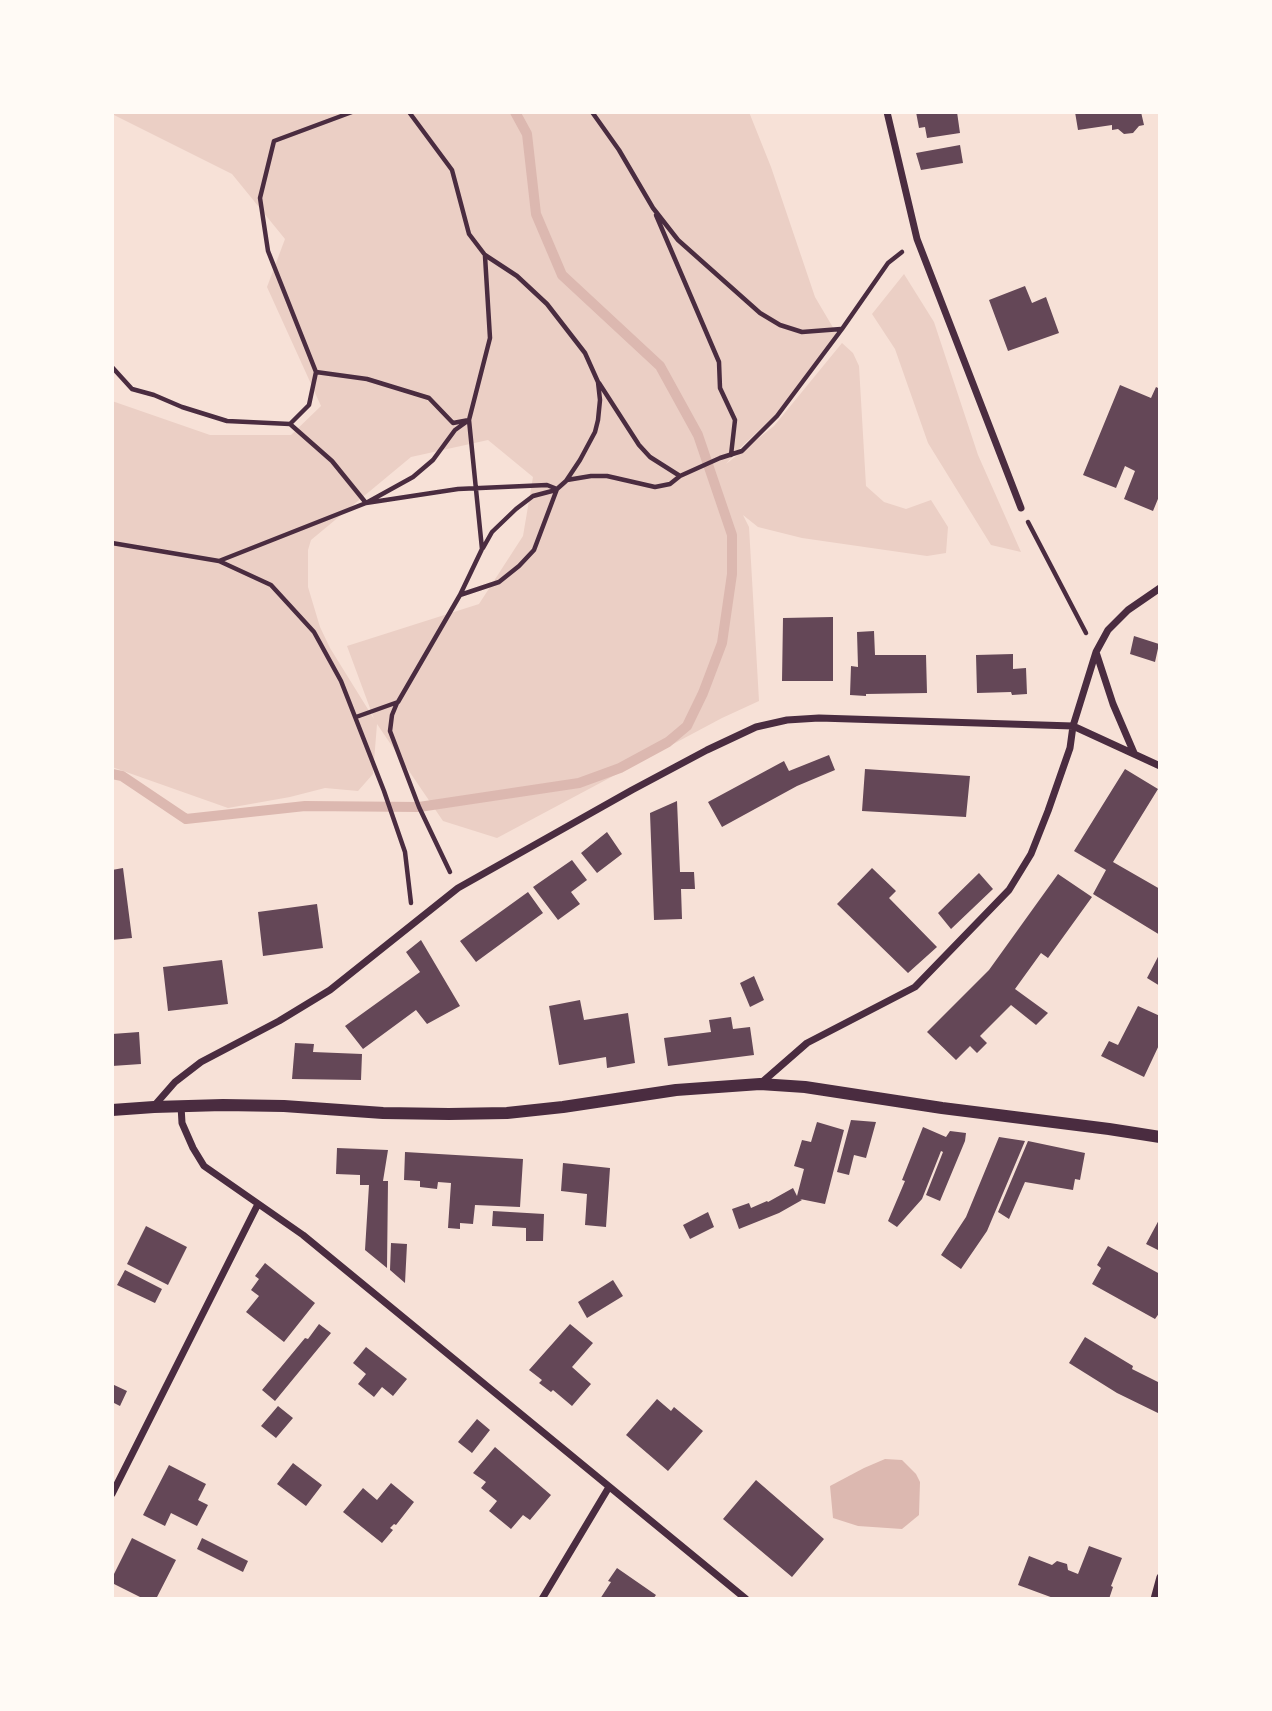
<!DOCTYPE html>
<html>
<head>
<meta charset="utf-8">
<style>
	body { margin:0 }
	#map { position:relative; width:1272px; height:1711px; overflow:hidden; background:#f7e1d7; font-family:"PT Sans",sans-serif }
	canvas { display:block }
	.frame { position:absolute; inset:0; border:114px solid #fffaf5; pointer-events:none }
</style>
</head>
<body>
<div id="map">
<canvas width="1272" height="1711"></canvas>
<div class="frame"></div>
</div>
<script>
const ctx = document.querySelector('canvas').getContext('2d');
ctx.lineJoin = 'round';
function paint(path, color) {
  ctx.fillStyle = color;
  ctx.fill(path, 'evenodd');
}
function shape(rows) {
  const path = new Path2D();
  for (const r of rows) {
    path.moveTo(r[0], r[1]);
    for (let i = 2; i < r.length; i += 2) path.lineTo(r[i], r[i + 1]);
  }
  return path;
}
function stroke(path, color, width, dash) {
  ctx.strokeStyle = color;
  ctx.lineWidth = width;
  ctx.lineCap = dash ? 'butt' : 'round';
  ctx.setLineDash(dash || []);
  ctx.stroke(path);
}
const green = shape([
	[112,112,749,112,771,167,815,297,838,336,792,399,737,451,726,464,774,426,842,343,853,353,859,366,866,486,884,502,906,509,931,500,948,527,946,553,927,556,802,538,758,527,743,515,749,527,759,701,722,718,497,838,443,821,377,724,373,774,358,791,325,788,290,797,228,808,112,767,112,401,210,435,291,435,321,406,267,287,285,239,232,174,112,114],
	[488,440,533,477,523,536,479,604,347,646,374,719,330,648,320,627,308,587,308,550,311,540,411,457],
	[904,274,934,322,978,455,1021,552,991,545,928,443,895,349,872,314]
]);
const water = shape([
	[885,1459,902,1460,916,1474,920,1482,919,1515,902,1529,858,1526,833,1518,830,1486,864,1468]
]);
const stream = shape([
	[112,774,122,776,186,819,305,806,419,807,579,783,620,768,668,742,687,726,703,693,722,643,732,574,732,535,698,435,660,366,562,275,536,214,527,134,515,112]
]);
const building = shape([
	[916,112,957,112,960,133,927,138,925,127,919,128],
	[1075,112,1141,112,1144,125,1139,126,1133,133,1124,134,1118,129,1112,130,1112,125,1078,130],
	[960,145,963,163,921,170,916,153],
	[1025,286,1032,303,1046,297,1059,333,1008,351,989,300],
	[1120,385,1151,398,1156,387,1160,389,1160,494,1153,511,1124,499,1135,471,1125,466,1116,488,1083,475],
	[833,617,833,681,782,681,783,618],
	[874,631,875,655,926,655,927,693,866,694,866,696,850,695,851,666,858,667,857,632],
	[1134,636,1159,644,1155,662,1130,654],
	[1013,654,1013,669,1026,668,1027,694,1012,695,1011,692,977,693,976,655],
	[829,755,835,770,797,786,722,827,708,802,784,761,789,771],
	[865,769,970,776,966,817,862,811],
	[1125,769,1158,789,1113,862,1160,889,1160,935,1093,894,1106,870,1074,851],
	[677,801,680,872,694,872,695,889,681,889,682,919,654,920,650,813],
	[607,832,622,854,597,873,581,853],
	[572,860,587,880,571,892,580,904,558,920,533,887],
	[123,868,132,938,112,940,112,870],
	[872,868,896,891,889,898,937,947,908,973,837,904],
	[979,873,993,889,951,929,938,913],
	[1058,874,1092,897,1048,958,1041,953,1015,989,1048,1013,1036,1025,1011,1005,980,1036,987,1043,977,1053,970,1046,956,1060,927,1032,989,970],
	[528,892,543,913,476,962,460,941],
	[317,904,323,948,263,956,258,912],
	[421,940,460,1006,427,1024,416,1010,363,1049,345,1026,420,972,406,952],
	[1160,953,1160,986,1147,978],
	[222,960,228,1004,168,1011,163,967],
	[754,976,764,1000,750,1007,740,983],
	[580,1000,584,1020,628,1013,635,1063,607,1068,606,1057,559,1065,549,1006],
	[1138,1006,1160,1016,1160,1043,1144,1077,1101,1056,1109,1041,1118,1045],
	[731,1017,733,1029,750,1027,754,1055,668,1066,664,1038,711,1032,709,1020],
	[139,1032,141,1064,112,1066,112,1034],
	[295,1043,314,1044,313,1052,362,1054,361,1080,292,1079],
	[851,1120,876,1122,866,1158,854,1155,849,1175,837,1172],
	[817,1122,844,1130,825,1204,800,1199,802,1200,779,1213,739,1229,732,1209,749,1203,751,1208,767,1201,768,1202,793,1188,797,1196,804,1169,794,1166,802,1140,811,1142],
	[923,1127,946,1137,950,1131,966,1133,965,1141,940,1201,926,1195,943,1152,941,1151,922,1199,897,1227,888,1221,905,1181,902,1180],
	[999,1137,1025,1141,987,1231,961,1269,941,1255,966,1217],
	[1028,1141,1085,1153,1080,1180,1075,1179,1073,1190,1025,1182,1009,1219,998,1212],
	[337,1148,388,1150,383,1181,388,1181,387,1268,365,1250,369,1185,360,1185,360,1175,336,1174],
	[405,1152,523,1159,520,1207,475,1205,473,1224,460,1223,460,1229,448,1228,451,1183,438,1182,437,1189,420,1187,420,1181,404,1180],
	[563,1163,610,1168,606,1227,585,1225,587,1194,561,1191],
	[493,1211,544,1214,543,1241,526,1241,526,1228,492,1226],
	[708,1212,714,1227,690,1239,683,1225],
	[1160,1218,1160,1251,1146,1244],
	[146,1226,187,1247,168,1285,127,1264],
	[391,1243,407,1244,405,1283,390,1270],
	[1108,1246,1160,1274,1160,1312,1155,1319,1092,1284,1101,1268,1097,1265],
	[265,1263,315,1303,284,1342,246,1312,259,1296,251,1290,259,1279,255,1276],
	[125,1270,162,1289,155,1303,117,1285],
	[613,1280,623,1296,587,1318,578,1302],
	[319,1324,331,1333,275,1401,262,1390,305,1338,308,1339],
	[570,1324,593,1343,572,1367,591,1384,572,1406,553,1390,551,1392,539,1383,542,1380,529,1370],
	[1085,1337,1133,1366,1132,1369,1158,1382,1160,1378,1160,1414,1117,1393,1069,1363],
	[366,1347,407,1379,393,1396,382,1387,374,1397,358,1384,366,1374,353,1363],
	[112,1384,127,1391,120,1406,112,1402],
	[657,1399,671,1411,674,1407,703,1431,668,1471,626,1435],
	[278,1406,293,1418,276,1438,261,1426],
	[477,1419,490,1430,472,1453,458,1442],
	[495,1447,551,1495,530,1520,523,1515,511,1529,489,1511,497,1501,481,1488,486,1482,473,1473],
	[293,1463,322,1485,306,1506,277,1484],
	[169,1465,206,1484,198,1500,208,1505,197,1526,171,1513,165,1526,143,1515],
	[756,1480,824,1539,792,1577,723,1519],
	[391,1483,414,1502,396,1525,394,1524,390,1528,393,1530,382,1543,343,1512,363,1488,377,1500],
	[132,1538,176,1560,156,1599,144,1599,112,1583,112,1578],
	[202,1538,248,1561,243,1572,197,1549],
	[1089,1546,1122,1558,1111,1586,1113,1587,1109,1599,1056,1599,1018,1585,1029,1556,1052,1565,1057,1561,1067,1564,1068,1570,1078,1574],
	[617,1568,656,1595,653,1599,600,1599,611,1582,608,1581]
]);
const path = shape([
	[352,112,274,141,260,198,268,251,316,372,367,379,429,398,453,423,469,420,482,549,460,595],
	[592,112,619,150,653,208,678,240,760,313,780,325,802,332,841,329],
	[656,215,719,362,720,388,735,420,731,455],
	[112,367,132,389,154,395,182,407,227,421,290,424,309,405,316,372],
	[599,383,639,445,650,457,680,476,720,458,742,451,777,416,842,329,888,263,902,252],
	[290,424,332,461,366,503,458,489,547,485,557,489],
	[567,480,591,476,607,476,655,487,670,484,680,476],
	[1028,522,1086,633],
	[112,543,219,561,271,585,314,632,341,681,384,791,405,852,411,903],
	[483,548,492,532,516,509,533,496,556,490],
	[219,561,366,503,413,477,433,460,455,430,469,420,490,338,485,256],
	[397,703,392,715,390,731,419,807,450,872],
	[356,717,398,702,460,595,499,582,519,566,534,550,557,489,566,481,580,460,595,432,598,420,600,400,598,382,585,353,547,304,517,276,485,255,469,234,452,170,409,112]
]);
const minor = shape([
	[887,112,917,239,1021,508],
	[1134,753,1113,704,1096,652,1108,630,1128,610,1160,588],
	[760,1084,807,1043,915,987,1009,890,1031,854,1048,811,1070,748,1073,726,1096,652],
	[154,1106,175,1082,201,1062,279,1021,330,990,458,888,632,790,707,750,756,727,787,720,819,718,1073,726,1160,766],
	[181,1106,182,1123,193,1148,204,1166,303,1235,746,1599],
	[112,1494,258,1204],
	[542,1599,609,1487],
	[1154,1599,1160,1577]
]);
const tertiary = shape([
	[112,1110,154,1107,223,1105,284,1106,383,1113,449,1114,507,1113,563,1107,676,1090,760,1084,805,1087,942,1108,1109,1129,1160,1137]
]);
paint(green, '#ebcfc5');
paint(water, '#dcb8b0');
stroke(stream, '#dcb8b0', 10);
paint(building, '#644757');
stroke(path, '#4a2c40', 4.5);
stroke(minor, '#4a2c40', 7);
stroke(tertiary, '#4a2c40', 12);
</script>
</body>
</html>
